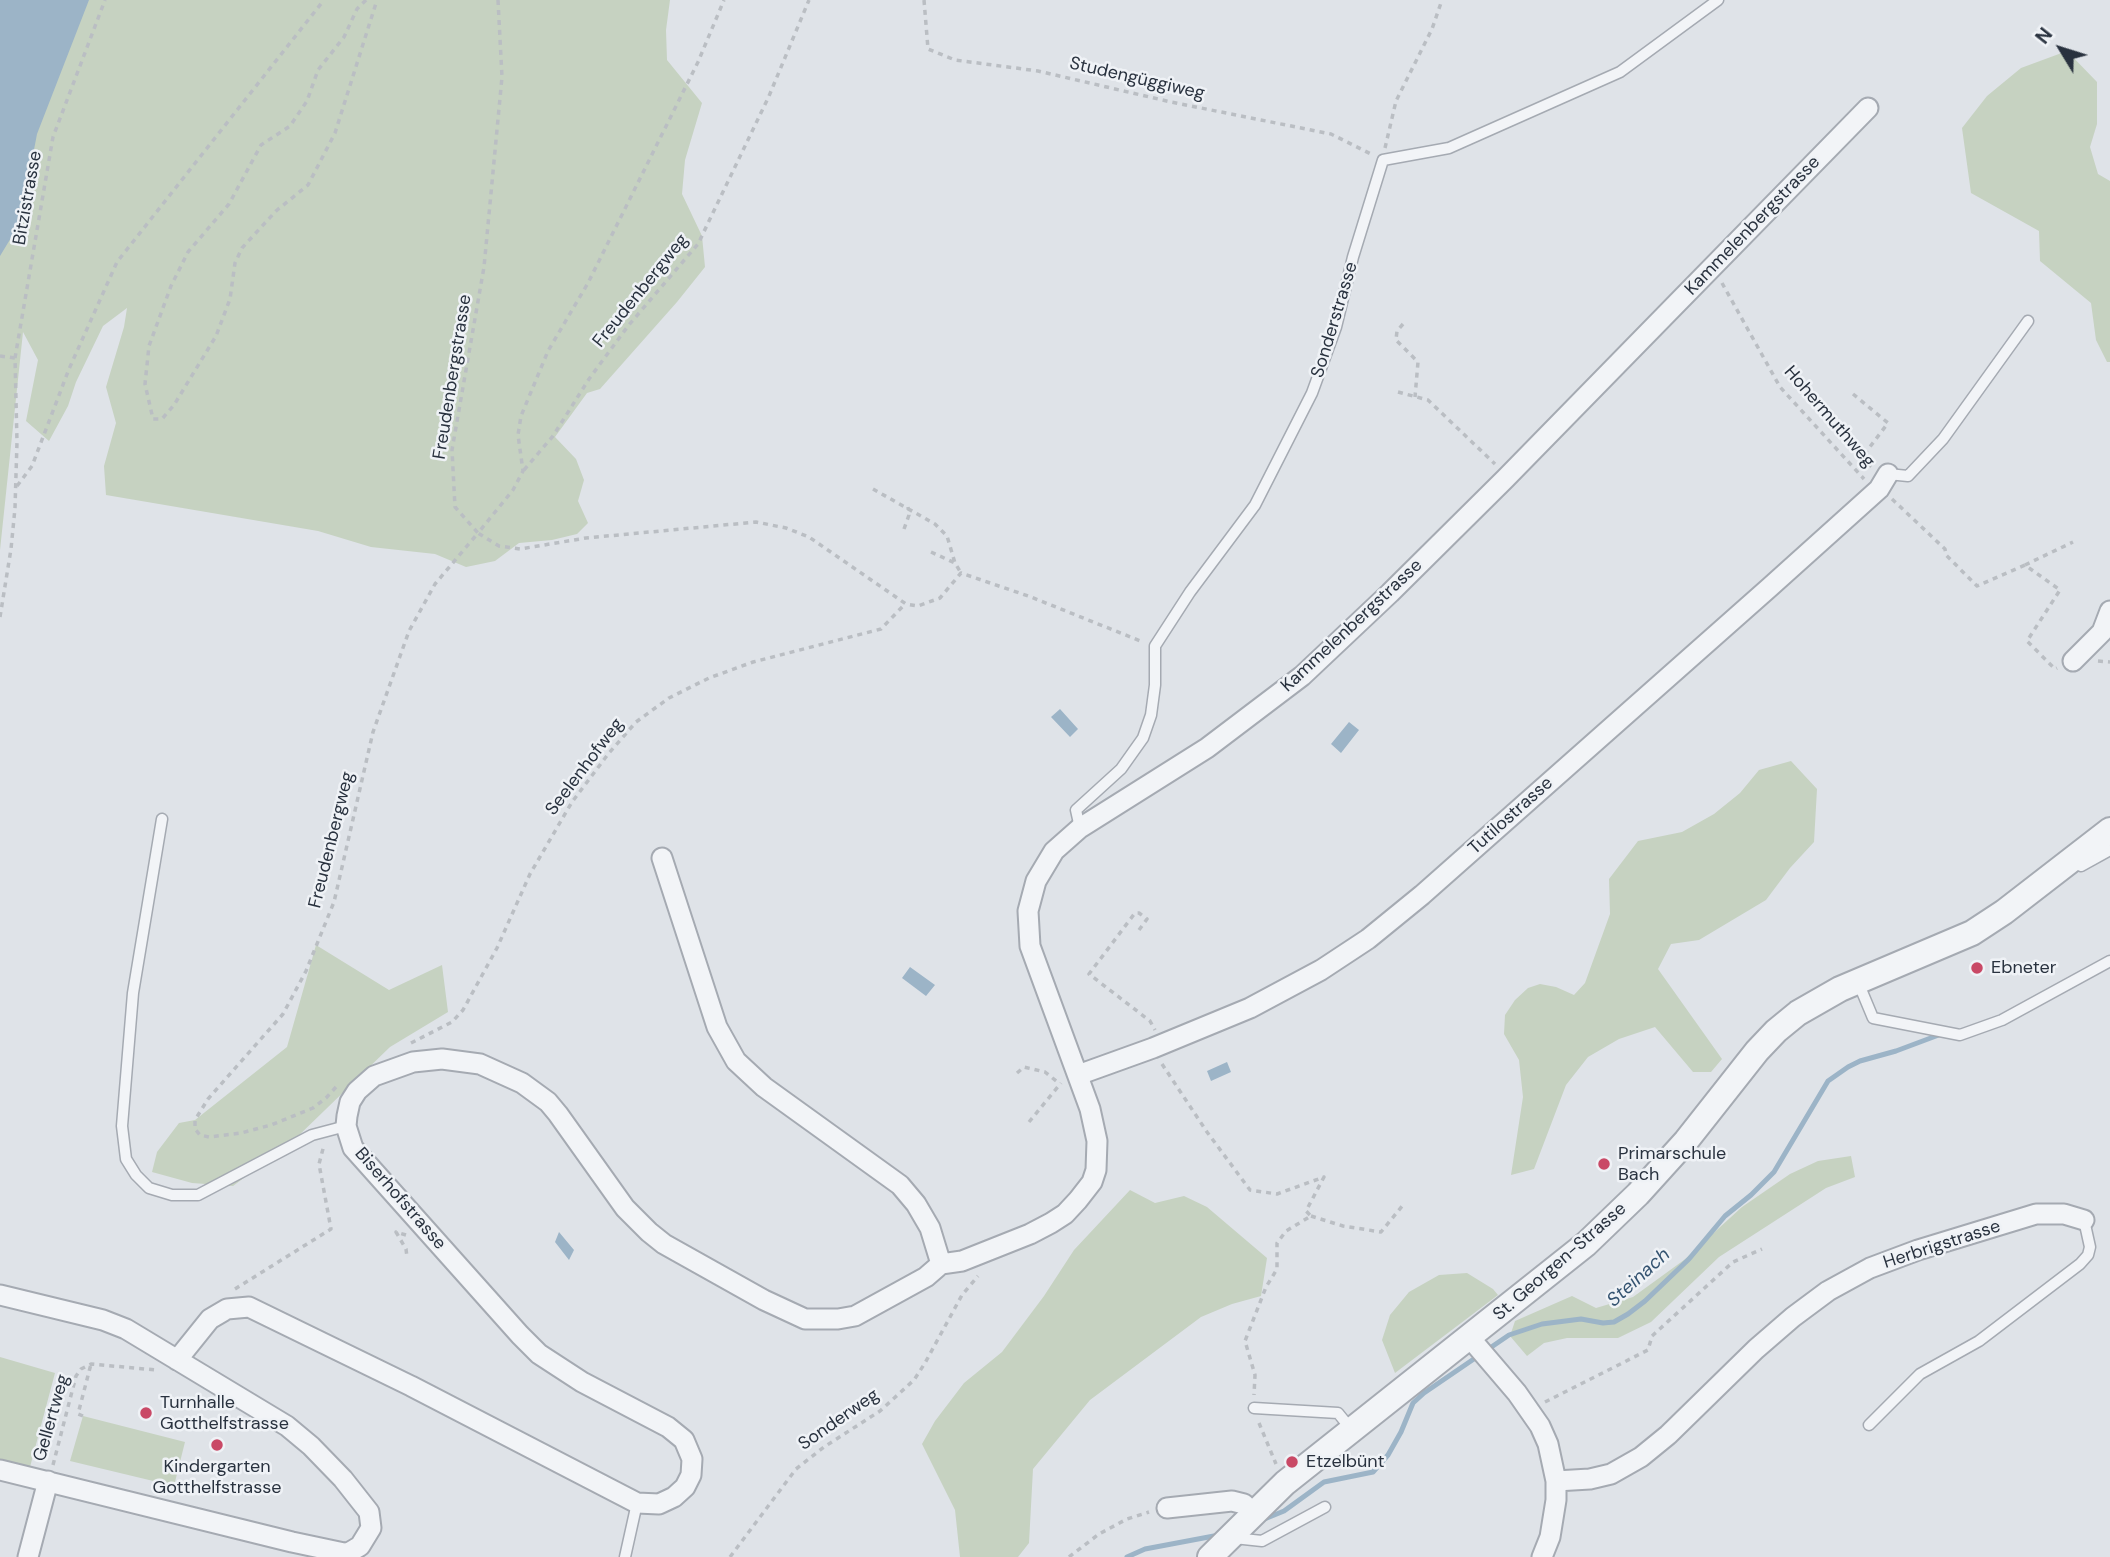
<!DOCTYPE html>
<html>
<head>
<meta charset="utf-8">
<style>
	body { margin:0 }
	#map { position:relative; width:2110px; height:1557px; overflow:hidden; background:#dfe3e8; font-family:"DM Sans",sans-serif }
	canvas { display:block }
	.north { position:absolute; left:2026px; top:14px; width:70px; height:70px; -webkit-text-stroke:5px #eff2f6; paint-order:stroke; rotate:308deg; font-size:19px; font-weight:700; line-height:28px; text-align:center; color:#29323f }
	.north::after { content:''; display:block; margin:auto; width:24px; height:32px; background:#29323f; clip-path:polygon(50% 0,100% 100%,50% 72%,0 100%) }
</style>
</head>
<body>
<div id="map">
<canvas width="2110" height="1557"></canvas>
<div class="north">N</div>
</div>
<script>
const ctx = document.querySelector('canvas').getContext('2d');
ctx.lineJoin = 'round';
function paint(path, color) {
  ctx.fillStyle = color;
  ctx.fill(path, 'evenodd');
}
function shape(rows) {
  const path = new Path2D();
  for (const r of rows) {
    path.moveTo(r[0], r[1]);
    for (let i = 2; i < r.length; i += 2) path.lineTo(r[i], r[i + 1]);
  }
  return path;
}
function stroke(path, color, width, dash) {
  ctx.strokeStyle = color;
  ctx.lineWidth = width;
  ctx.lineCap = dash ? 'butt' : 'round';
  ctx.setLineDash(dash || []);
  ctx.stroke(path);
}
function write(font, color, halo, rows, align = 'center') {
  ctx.font = font + ' "DM Sans",sans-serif';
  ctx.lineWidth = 5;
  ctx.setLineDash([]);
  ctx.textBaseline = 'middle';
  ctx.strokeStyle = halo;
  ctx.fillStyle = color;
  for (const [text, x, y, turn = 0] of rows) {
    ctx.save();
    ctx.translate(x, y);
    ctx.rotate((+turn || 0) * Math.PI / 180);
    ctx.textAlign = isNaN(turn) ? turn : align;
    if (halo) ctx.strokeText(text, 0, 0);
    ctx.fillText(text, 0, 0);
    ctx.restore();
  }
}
const green = shape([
	[0,0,670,0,666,30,667,60,702,103,685,160,682,194,702,236,705,267,677,302,600,389,587,393,555,437,576,459,584,480,578,501,588,523,577,534,552,540,519,543,495,561,466,567,435,554,371,547,318,531,106,495,104,466,116,423,106,387,124,327,127,308,103,326,76,382,68,406,49,441,26,421,38,360,23,332,0,550],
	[2067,51,2097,82,2097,124,2090,147,2098,174,2110,181,2110,362,2107,362,2096,340,2091,303,2040,261,2039,231,1971,193,1962,128,1987,96,2021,68],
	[1791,761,1817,789,1814,842,1790,868,1766,900,1699,940,1671,944,1658,969,1722,1059,1711,1072,1693,1072,1655,1027,1619,1039,1588,1057,1566,1085,1534,1169,1511,1175,1523,1097,1519,1060,1504,1034,1505,1015,1515,1000,1528,988,1540,984,1556,987,1574,995,1585,983,1610,914,1609,879,1638,841,1682,832,1714,814,1740,793,1759,770],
	[316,945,389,990,442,965,448,1012,390,1047,292,1142,233,1186,192,1183,152,1172,157,1152,179,1123,195,1120,287,1047],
	[1851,1156,1855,1177,1826,1188,1719,1257,1651,1322,1618,1338,1567,1338,1544,1343,1527,1356,1510,1336,1515,1321,1572,1296,1596,1308,1633,1297,1684,1260,1742,1207,1790,1174,1818,1161],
	[1130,1190,1155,1203,1184,1196,1207,1207,1267,1258,1261,1296,1232,1304,1201,1317,1090,1400,1033,1469,1029,1543,1018,1557,960,1557,955,1510,922,1444,935,1421,964,1383,1002,1352,1044,1296,1074,1250],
	[1467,1273,1493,1289,1498,1295,1395,1373,1382,1340,1390,1315,1409,1292,1439,1275],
	[0,1357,55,1373,30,1467,0,1459],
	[83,1416,185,1442,174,1486,70,1461]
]);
const water = shape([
	[0,0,89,0,37,134,20,223,0,256],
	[1060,709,1078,729,1070,737,1051,717],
	[1349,722,1359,730,1341,753,1331,744],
	[910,967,935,985,926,996,902,978],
	[1227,1062,1231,1072,1211,1081,1207,1071],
	[559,1232,574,1250,569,1260,555,1242]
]);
const stream = shape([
	[1262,1520,1284,1511,1324,1482,1373,1472,1388,1455,1401,1432,1413,1403,1424,1393,1509,1335,1542,1324,1581,1319,1603,1323,1614,1322,1628,1314,1645,1301,1689,1259,1725,1216,1751,1195,1774,1172,1828,1081,1848,1067,1860,1061,1896,1051,1944,1033],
	[1127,1557,1145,1549,1214,1536]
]);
const path = shape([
	[366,0,357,9,344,37,318,70,307,101,290,126,261,145,229,204,188,252,171,286,149,346,145,384,153,419,162,419,174,405,216,336,230,299,235,263,242,248,276,211,308,185,335,133,377,0],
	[498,0,502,77,484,267,452,450,455,507,478,533,513,490,523,471,518,435,521,416,548,351,588,283,698,62,724,0],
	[924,0,928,49,955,60,1038,71,1171,102,1331,134,1371,154],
	[1385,148,1396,101,1432,29,1442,0],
	[1722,283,1780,387,1864,479],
	[1403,324,1397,331,1396,340,1418,362,1415,397],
	[0,356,15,358],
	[1398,392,1428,400,1495,464],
	[1853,394,1888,423,1860,460,1873,467],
	[524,470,553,436,589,379,628,326,698,244,769,96,809,0],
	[17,486,32,466,69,369,117,262,324,0],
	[873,489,935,524,947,536,955,563,961,573],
	[1892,499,1945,549,1946,555,1977,586,2025,565,2060,590,2027,641,2055,669,2057,668],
	[904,529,909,515,908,507],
	[931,552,955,563],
	[2025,565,2073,542],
	[0,617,11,549,15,508,17,442,15,358,53,137,105,0],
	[2098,661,2110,662],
	[1139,930,1147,919,1139,913,1135,913,1089,974,1150,1021,1155,1030],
	[411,1043,452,1022,463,1010,497,948,530,874,572,802,609,753,636,722,669,698,709,678,753,662,881,629,905,604],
	[1162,1064,1207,1132,1250,1190,1277,1194,1324,1177,1306,1211,1311,1216,1286,1231,1277,1243,1277,1269,1266,1287,1245,1341,1255,1375,1254,1395],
	[1017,1073,1024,1067,1045,1072,1060,1084],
	[336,1087,326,1098,313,1108,271,1125,241,1133,209,1137,200,1135,195,1129,195,1120,208,1099,283,1014,306,971,334,902,373,732,409,631,435,584,478,533,499,546,520,549,586,538,756,522,786,528,809,537,906,604,918,606,940,598,961,573,1031,597,1143,642],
	[1029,1122,1061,1083],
	[1311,1216,1343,1226,1381,1232,1403,1205],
	[406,1235,396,1232,406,1249,407,1257],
	[235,1289,331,1229,319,1164,324,1145],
	[1545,1402,1648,1350,1652,1336,1733,1262,1762,1249],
	[83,1416,78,1414,91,1364],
	[1259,1423,1276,1464],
	[53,1465,76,1376,81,1369,91,1364,156,1370],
	[730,1557,796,1469,824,1447,880,1411,914,1380,925,1363,962,1295,978,1276],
	[1069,1557,1099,1534,1127,1519,1149,1512]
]);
const service = shape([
	[1888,474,1908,476,1943,439,2028,321],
	[162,819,133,993,122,1126,126,1159,136,1175,149,1188,172,1195,198,1195,312,1135,346,1126],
	[1080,828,1076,810,1121,769,1143,738,1151,715,1155,685,1155,646,1190,592,1255,505,1312,393,1336,327,1353,257,1383,160,1449,148,1620,72,1718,0],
	[2081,866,2110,850],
	[1858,982,1873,1018,1960,1035,2002,1020,2110,961],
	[1254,1408,1338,1413,1351,1429],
	[1869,1425,1920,1374,1979,1341,2080,1264,2088,1255,2090,1247,2084,1220],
	[1234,1538,1262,1541,1325,1507],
	[625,1557,637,1503]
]);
const minor = shape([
	[2073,661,2102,632,2110,611],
	[1078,1075,1153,1048,1250,1008,1321,970,1368,939,1422,895,1770,587,1879,489,1888,474],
	[941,1264,962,1261,1030,1234,1051,1223,1065,1214,1078,1200,1092,1182,1096,1170,1097,1141,1090,1109,1030,946,1028,911,1036,881,1054,851,1080,828,1207,748,1302,676,1390,593,1505,479,1868,108],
	[0,1295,103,1320,126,1329,287,1426,311,1446,343,1479,369,1512,371,1528,360,1546,350,1552,344,1553,292,1542,0,1470],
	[1470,1338,1517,1393,1540,1426,1548,1444,1556,1481,1556,1500,1550,1537,1542,1557],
	[177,1360,210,1319,227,1309,249,1307,411,1386,637,1503,659,1504,674,1497,685,1487,691,1475,692,1459,684,1440,668,1427,582,1382,539,1354,520,1335,353,1148,346,1126,347,1116,350,1102,357,1091,374,1076,413,1062,442,1059,480,1064,522,1083,548,1102,558,1114,625,1208,649,1232,664,1244,764,1300,805,1319,838,1319,855,1316,926,1277,941,1264,930,1228,916,1204,900,1185,764,1087,736,1061,717,1027,662,858],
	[1556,1481,1590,1479,1611,1474,1641,1457,1668,1435,1756,1349,1793,1317,1828,1291,1870,1268,1918,1250,2036,1214,2064,1214,2084,1220],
	[1167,1508,1232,1501,1244,1504,1254,1514],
	[28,1557,48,1481]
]);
const tertiary = shape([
	[1210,1557,1285,1483,1586,1244,1638,1194,1686,1141,1757,1051,1776,1031,1798,1013,1840,989,1972,933,2004,912,2110,830]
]);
const markers = [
	[1977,968,7,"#c94966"],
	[1604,1164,7,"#c94966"],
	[146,1413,7,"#c94966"],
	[217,1445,7,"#c94966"],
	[1292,1462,7,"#c94966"]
];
const streetNames = [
	["Studengüggiweg",1137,79,13],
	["Bitzistrasse",28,198,-80],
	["Kammelenbergstrasse",1753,226,-46],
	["Freudenbergweg",641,291,-51],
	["Sonderstrasse",1335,320,-73],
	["Freudenbergstrasse",453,377,-81],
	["Hohermuthweg",1829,417,49],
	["Kammelenbergstrasse",1352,626,-43],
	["Seelenhofweg",585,767,-53],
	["Tutilostrasse",1511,816,-42],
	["Freudenbergweg",332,840,-76],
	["Biserhofstrasse",400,1199,49],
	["Herbrigstrasse",1942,1245,-18],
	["St. Georgen-Strasse",1560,1262,-41],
	["Gellertweg",52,1418,-74],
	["Sonderweg",839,1420,-35]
];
const poiNames = [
	["Ebneter",1991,968],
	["Primarschule",1618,1154],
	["Bach",1618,1175],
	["Turnhalle",160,1403],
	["Gotthelfstrasse",160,1424],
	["Etzelbünt",1306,1462],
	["Kindergarten",217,1467,"center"],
	["Gotthelfstrasse",217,1488,"center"]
];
const waterNames = [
	["Steinach",1639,1278,-42]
];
paint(green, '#c6d2c1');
paint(water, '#9cb4c7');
stroke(stream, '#9cb4c7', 5);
stroke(service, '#a5aab2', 13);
stroke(minor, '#a5aab2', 23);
stroke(tertiary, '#a5aab2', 28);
stroke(path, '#babec3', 3.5, [5, 5]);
stroke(service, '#f2f4f7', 10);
stroke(minor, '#f2f4f7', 19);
stroke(tertiary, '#f2f4f7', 24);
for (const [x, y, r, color] of markers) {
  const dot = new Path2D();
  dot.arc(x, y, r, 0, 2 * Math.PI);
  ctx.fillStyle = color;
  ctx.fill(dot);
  stroke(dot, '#eff2f6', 2.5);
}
write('18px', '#29323f', '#eff2f6', streetNames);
write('18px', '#29323f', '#eff2f6', poiNames, 'left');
write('italic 19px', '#355471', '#eff2f6', waterNames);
</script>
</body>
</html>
